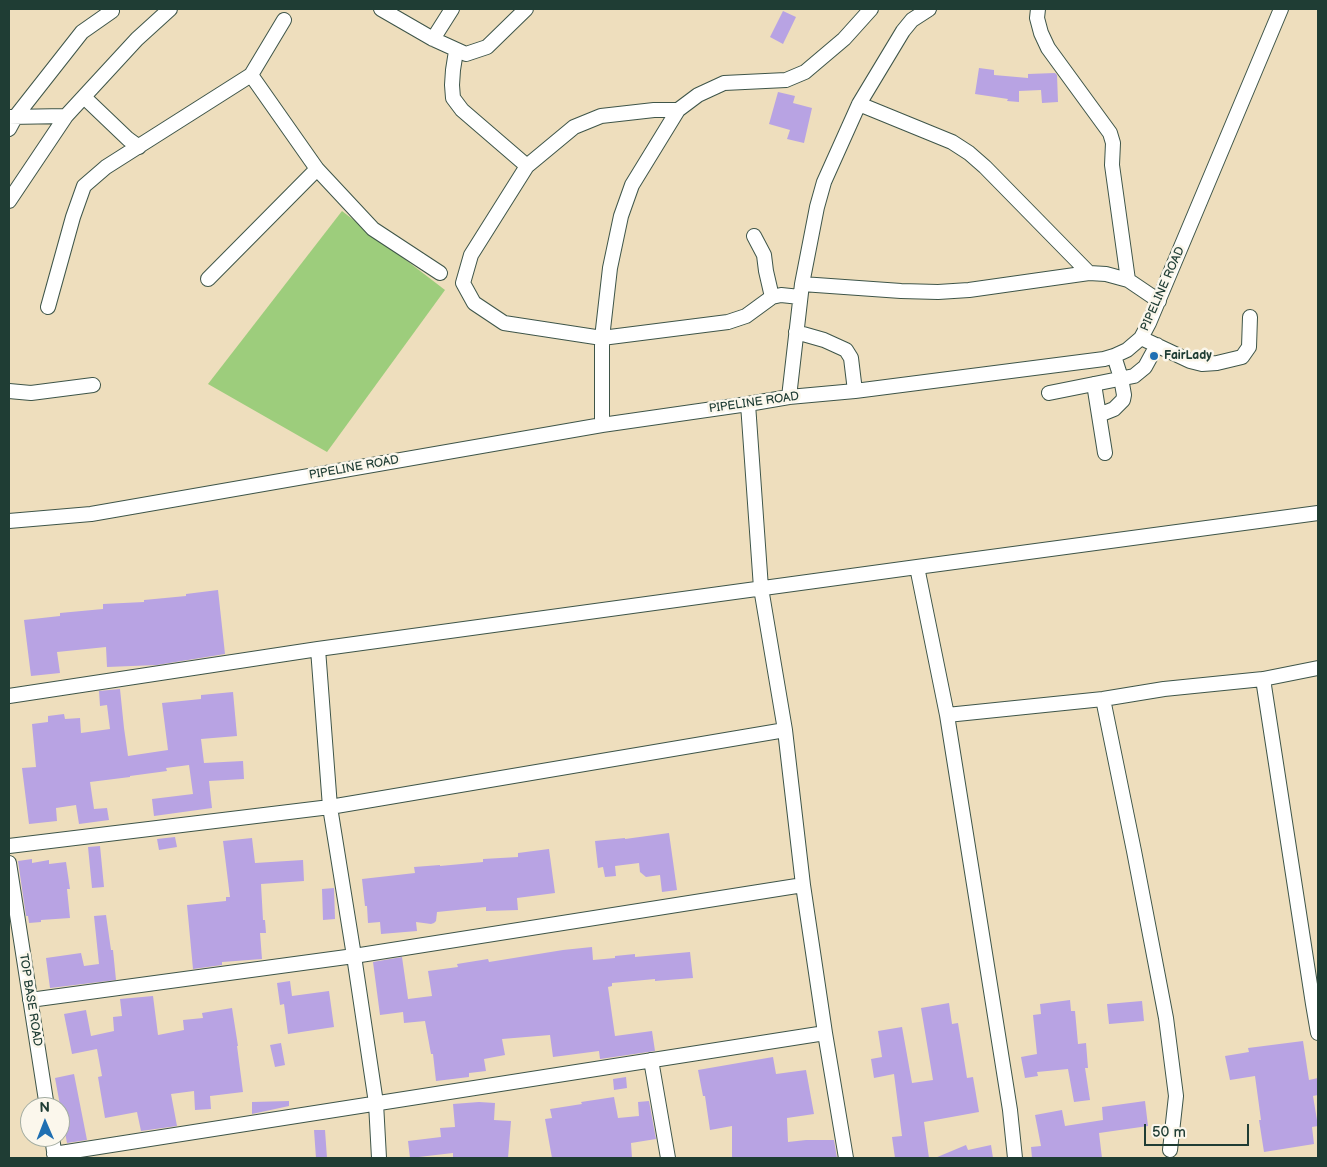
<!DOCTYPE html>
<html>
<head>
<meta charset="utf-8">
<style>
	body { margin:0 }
	#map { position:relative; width:1327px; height:1167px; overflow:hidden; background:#eedebd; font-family:"Balsamiq Sans",sans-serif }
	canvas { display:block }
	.frame { position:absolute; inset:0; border:10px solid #1f3d34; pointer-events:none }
	.north { position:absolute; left:20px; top:1097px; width:50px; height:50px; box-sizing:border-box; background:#fbf7ec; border:1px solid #a3ada2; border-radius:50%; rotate:359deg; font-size:14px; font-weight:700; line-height:20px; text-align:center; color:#1f3d34 }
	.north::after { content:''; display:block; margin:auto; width:18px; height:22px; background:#1f6fb2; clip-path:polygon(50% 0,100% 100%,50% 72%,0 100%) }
	.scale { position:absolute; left:1144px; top:1124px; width:105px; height:22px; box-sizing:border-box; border:2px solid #1f3d34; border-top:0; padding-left:6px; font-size:15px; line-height:18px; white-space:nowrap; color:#1f3d34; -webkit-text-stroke:4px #fbf7ec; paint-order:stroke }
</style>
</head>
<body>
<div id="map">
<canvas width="1327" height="1167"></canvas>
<div class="frame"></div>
<div class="north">N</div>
<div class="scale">50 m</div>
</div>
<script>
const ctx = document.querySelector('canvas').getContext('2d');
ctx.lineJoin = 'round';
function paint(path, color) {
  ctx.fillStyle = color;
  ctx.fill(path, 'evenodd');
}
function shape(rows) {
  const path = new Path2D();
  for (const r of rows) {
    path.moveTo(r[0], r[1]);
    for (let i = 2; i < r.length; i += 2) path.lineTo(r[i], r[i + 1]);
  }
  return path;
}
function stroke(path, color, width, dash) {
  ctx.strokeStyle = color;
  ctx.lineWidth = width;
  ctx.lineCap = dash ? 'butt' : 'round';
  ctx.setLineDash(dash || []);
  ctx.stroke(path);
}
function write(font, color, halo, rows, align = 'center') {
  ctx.font = font + ' "Balsamiq Sans",sans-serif';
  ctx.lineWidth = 5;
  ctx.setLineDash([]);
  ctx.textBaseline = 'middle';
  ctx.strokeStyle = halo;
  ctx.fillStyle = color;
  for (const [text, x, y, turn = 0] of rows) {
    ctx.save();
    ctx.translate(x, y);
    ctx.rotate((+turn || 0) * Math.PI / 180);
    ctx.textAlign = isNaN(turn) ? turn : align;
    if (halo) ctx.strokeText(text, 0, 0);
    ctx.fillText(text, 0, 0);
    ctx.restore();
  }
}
const green = shape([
	[342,211,445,290,327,452,208,384]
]);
const building = shape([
	[783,11,796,17,783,44,770,37],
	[979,68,994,70,994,75,1028,78,1028,74,1055,73,1057,75,1058,102,1042,103,1041,90,1019,91,1019,102,1007,101,1008,99,975,94],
	[778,92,795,96,793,103,812,108,804,143,787,139,790,130,769,124],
	[218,590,225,654,157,665,107,667,106,647,57,652,60,673,31,676,24,620,60,616,60,613,103,609,103,604,144,602,144,600,186,596,186,594],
	[120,689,124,728,128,756,168,750,162,703,201,699,201,695,233,692,237,736,201,739,204,763,243,761,244,779,209,781,212,808,154,816,152,799,193,794,189,765,166,768,167,771,130,776,130,777,90,782,94,809,107,808,109,820,79,824,76,805,56,808,57,821,29,824,22,768,36,767,32,724,48,722,48,716,64,714,65,719,80,718,81,733,110,729,107,705,100,706,99,691],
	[669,833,677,890,662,892,660,875,646,877,640,872,639,863,615,866,616,876,605,877,603,867,598,868,595,841,625,838,625,839],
	[175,837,177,847,159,850,157,839],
	[252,838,255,863,303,860,304,881,261,884,263,920,265,920,266,933,260,933,262,959,222,962,222,965,193,969,187,905,226,901,226,897,230,897,223,841],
	[100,846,104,887,92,888,88,847],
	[549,849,555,893,517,898,518,910,486,911,486,907,437,912,436,921,434,923,431,924,416,922,417,931,381,934,380,922,368,923,367,906,365,906,362,879,415,873,414,867,440,865,440,866,483,862,483,859,518,857,518,853],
	[32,859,32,863,49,860,49,864,66,862,70,889,67,889,70,918,41,920,41,922,29,923,28,916,26,916,18,861],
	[334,888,335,919,323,920,322,889],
	[106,915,111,950,113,950,116,980,50,988,46,958,81,953,84,966,99,964,94,916],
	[592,947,593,960,615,958,615,956,635,954,635,957,690,952,693,978,655,981,655,979,612,983,612,986,608,987,615,1036,652,1031,655,1051,600,1059,599,1051,553,1057,550,1035,502,1039,505,1055,484,1059,486,1071,469,1073,469,1077,436,1081,433,1054,431,1054,425,1021,404,1023,403,1012,380,1015,373,962,402,957,408,999,432,996,428,971,458,967,457,964,488,959,489,962,563,950],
	[290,981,292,996,329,991,334,1027,288,1034,284,1004,280,1005,277,983],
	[153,996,158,1035,184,1030,183,1020,203,1018,202,1013,232,1008,238,1046,237,1046,243,1092,210,1096,211,1109,195,1110,194,1091,171,1094,177,1126,141,1131,137,1112,105,1118,98,1077,102,1076,97,1049,72,1054,64,1014,86,1010,91,1036,114,1031,113,1017,122,1016,120,999],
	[1070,1000,1071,1011,1075,1011,1078,1044,1086,1043,1088,1068,1085,1068,1090,1100,1074,1102,1068,1069,1037,1072,1038,1076,1025,1078,1021,1057,1037,1054,1033,1015,1041,1014,1040,1004],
	[1142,1001,1144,1021,1109,1024,1107,1004],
	[949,1003,952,1024,958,1023,967,1078,973,1077,979,1112,924,1122,929,1158,895,1158,892,1137,902,1136,894,1074,874,1078,871,1059,882,1057,878,1031,902,1027,912,1083,933,1080,921,1008],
	[1303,1041,1309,1080,1318,1078,1318,1095,1313,1096,1318,1126,1312,1127,1314,1144,1264,1152,1259,1120,1261,1120,1255,1076,1230,1080,1225,1056,1249,1052,1248,1048],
	[281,1043,285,1065,275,1067,270,1045],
	[773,1057,776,1074,806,1070,814,1114,787,1118,788,1142,806,1140,834,1140,837,1158,732,1158,732,1126,710,1130,705,1096,703,1096,698,1070],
	[74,1074,87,1140,67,1143,55,1078],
	[626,1077,627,1088,614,1090,613,1079],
	[614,1097,618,1118,639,1116,638,1102,649,1101,656,1139,631,1143,632,1158,552,1158,545,1119,552,1118,550,1109,582,1104,581,1102],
	[289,1101,289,1106,252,1114,252,1102],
	[1145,1101,1148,1126,1099,1133,1102,1158,1032,1158,1031,1147,1041,1146,1035,1115,1062,1110,1065,1126,1103,1120,1102,1107],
	[479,1102,495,1103,494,1120,511,1121,508,1158,453,1158,453,1153,410,1158,408,1141,441,1137,440,1128,455,1127,453,1104],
	[314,1130,325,1130,327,1158,316,1158],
	[966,1145,968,1150,991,1145,993,1158,935,1158]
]);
const minor = shape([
	[381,9,433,39,466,54,487,47,526,9],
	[1038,9,1037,18,1041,33,1048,48,1110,133,1113,143,1112,165,1128,280],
	[433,39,452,9],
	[456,51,453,70,452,85,453,98,462,110,527,166],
	[251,75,317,169,373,229,440,273],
	[84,97,128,139,139,147],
	[859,104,952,142,969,153,985,167,1089,273],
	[678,110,654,110,601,116,574,127,527,166,471,255,463,283,474,303,504,323,602,338,728,322,746,316,772,297,781,295,800,297],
	[9,117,66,116],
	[9,129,16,116,82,32,112,11],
	[9,201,66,116,137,39,170,9],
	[754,236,764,255,766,271,772,297],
	[208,279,317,169],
	[802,284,901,291,938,292,969,290,1089,273,1106,274,1128,280,1159,301],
	[48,307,73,217,84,186,106,167,251,75,284,20],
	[796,332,824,340,846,350,851,358,855,391],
	[1141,338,1190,361,1202,364,1217,363,1242,357,1249,347,1250,317],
	[1094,384,1105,453],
	[9,391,31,393,93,385],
	[1049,393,1134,376,1145,367,1157,345],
	[789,397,802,284,817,207,824,182,859,104,903,31,912,20,929,9],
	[748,404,761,588,785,730,803,885,825,1033,846,1158],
	[1099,415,1114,409,1123,400,1124,395,1121,378,1114,356],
	[602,425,602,338,610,268,621,216,632,185,678,110,698,95,724,83,786,80,805,72,844,39,871,9],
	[9,521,91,514,602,425,748,404,789,397,855,391,1104,359,1114,356,1127,350,1141,338,1149,323,1281,9],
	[917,567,947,715,1010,1110,1015,1158],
	[318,649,330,807,354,956,376,1103,379,1158],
	[1263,679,1313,1004,1318,1033],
	[9,696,318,649,917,567,1318,513],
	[1103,699,1134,851,1166,1018,1176,1096,1170,1150],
	[947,715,1103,699,1164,689,1263,679,1318,668],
	[9,846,330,807,785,730],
	[9,863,47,1107],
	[30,1000,354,956,803,885],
	[651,1060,668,1158],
	[52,1137,55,1158],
	[54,1154,825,1033]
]);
const markers = [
	[1154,356,5,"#1f6fb2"]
];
const streetNames = [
	["PIPELINE ROAD",1163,289,-66],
	["PIPELINE ROAD",754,403,-8],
	["PIPELINE ROAD",354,468,-10],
	["TOP BASE ROAD",30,1000,81]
];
const poiNames = [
	["FairLady",1164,356]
];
paint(green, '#9dcd7c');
paint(building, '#b8a3e3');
stroke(minor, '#3e5549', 16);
stroke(minor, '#fff', 14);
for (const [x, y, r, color] of markers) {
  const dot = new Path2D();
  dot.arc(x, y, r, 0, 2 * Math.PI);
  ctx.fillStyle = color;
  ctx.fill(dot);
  stroke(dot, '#fbf7ec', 2);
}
write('12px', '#1f3d34', '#fbf7ec', streetNames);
write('bold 12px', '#1f3d34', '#fbf7ec', poiNames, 'left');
</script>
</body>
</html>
